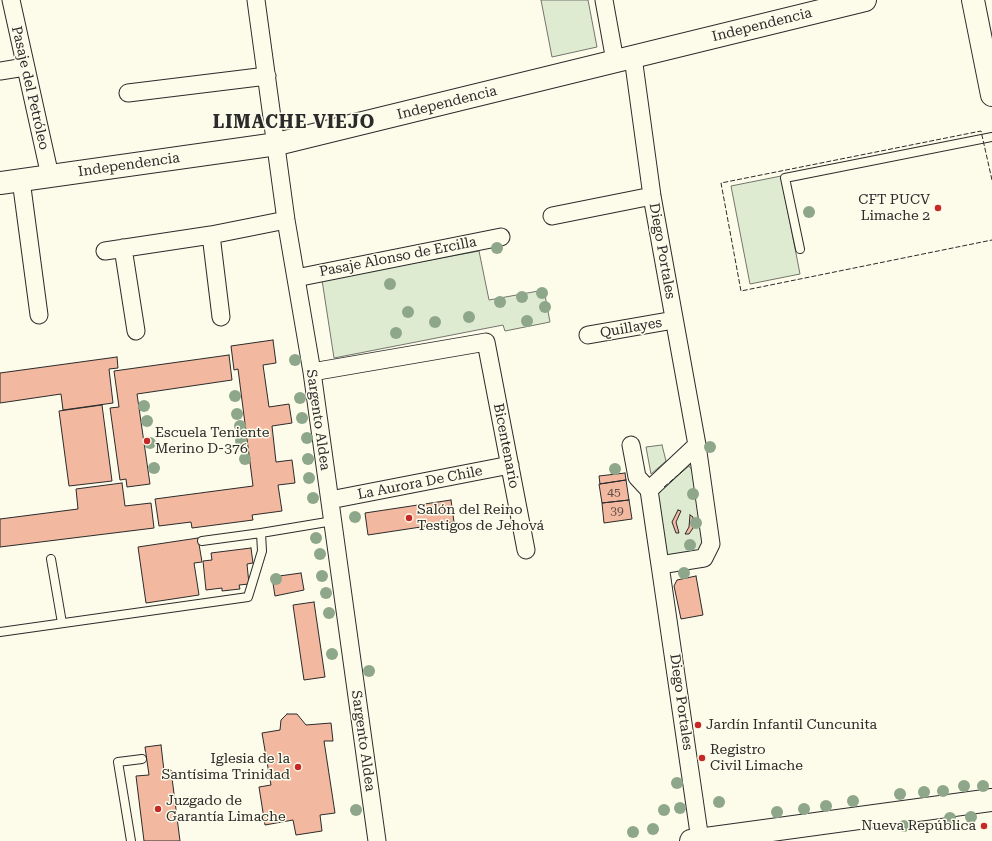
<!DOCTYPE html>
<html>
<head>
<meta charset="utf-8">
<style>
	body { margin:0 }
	canvas { display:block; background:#fdfbea }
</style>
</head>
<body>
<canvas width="992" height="841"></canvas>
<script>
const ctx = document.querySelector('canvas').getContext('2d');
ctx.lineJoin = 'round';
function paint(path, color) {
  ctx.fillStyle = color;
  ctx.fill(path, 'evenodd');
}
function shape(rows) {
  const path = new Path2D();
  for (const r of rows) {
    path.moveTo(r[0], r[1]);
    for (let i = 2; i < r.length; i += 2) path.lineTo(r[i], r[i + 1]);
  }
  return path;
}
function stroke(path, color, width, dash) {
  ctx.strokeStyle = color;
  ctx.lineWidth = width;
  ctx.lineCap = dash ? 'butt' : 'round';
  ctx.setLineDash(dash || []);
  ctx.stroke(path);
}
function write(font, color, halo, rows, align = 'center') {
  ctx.font = font + ' "Roboto Serif",serif';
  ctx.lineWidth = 3;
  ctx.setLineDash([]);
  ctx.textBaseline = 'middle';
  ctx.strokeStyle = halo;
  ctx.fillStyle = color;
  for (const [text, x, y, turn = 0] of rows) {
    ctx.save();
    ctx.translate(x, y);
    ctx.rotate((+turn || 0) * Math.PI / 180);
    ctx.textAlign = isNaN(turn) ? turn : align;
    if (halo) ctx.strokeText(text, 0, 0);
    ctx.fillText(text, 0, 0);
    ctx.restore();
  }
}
const green = shape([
	[541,0,588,0,597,47,552,57,541,0],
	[781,176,800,274,750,284,731,186,781,176],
	[479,251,489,300,544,290,550,322,505,331,503,325,334,358,322,280,479,251],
	[662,445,666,461,651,474,646,447,662,445],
	[689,466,694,473,707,545,702,554,667,557,657,502,658,492,689,466]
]);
const building = shape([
	[273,340,276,363,263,365,269,407,289,404,292,423,272,426,276,462,292,460,295,483,278,485,282,511,252,515,253,520,192,528,191,522,159,526,155,499,253,486,238,369,234,370,231,346,273,340],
	[229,355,232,380,137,394,150,484,127,487,126,479,120,480,110,408,119,407,114,371,229,355],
	[117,357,118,368,109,369,113,403,63,410,61,394,0,403,0,373,117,357],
	[102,405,112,481,69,486,59,411,102,405],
	[625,473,626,480,600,484,599,476,625,473],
	[626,480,629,500,602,503,599,484,626,480],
	[122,483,125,506,151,503,154,528,0,547,0,519,78,509,76,489,122,483],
	[451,500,454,522,368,535,365,513,451,500],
	[629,500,632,519,604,523,602,503,629,500],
	[678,510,681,511,676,522,679,533,676,533,672,522,678,510],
	[690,515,693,517,693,528,689,534,685,534,689,527,690,515],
	[198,538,202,562,194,563,199,595,146,603,138,547,198,538],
	[251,548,253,563,247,564,249,584,239,585,240,589,222,591,222,588,206,590,203,561,212,560,211,553,251,548],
	[301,573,304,590,275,596,272,577,301,573],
	[696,576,703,615,681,619,674,586,677,580,696,576],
	[314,602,325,677,304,680,293,605,314,602],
	[287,714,297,714,306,725,331,723,333,741,324,741,335,813,320,815,322,831,296,835,293,820,265,825,259,787,271,785,262,733,280,730,281,720,287,714],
	[161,745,164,771,171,770,180,841,144,841,136,776,149,775,145,747,161,745]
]);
const lane = shape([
	[800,249,785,178,992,137],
	[202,541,261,533],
	[51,559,62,623],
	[0,632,248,597,262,551,261,533,333,521],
	[131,841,118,762,142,759]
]);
const street = shape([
	[11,0,50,176],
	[256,0,286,220,312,372,377,841],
	[604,0,615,61],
	[633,57,652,196,697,445,711,544,704,558,660,565,700,840],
	[0,71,25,67],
	[128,93,267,76],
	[21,180,39,315],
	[552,216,652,196],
	[211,235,221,317],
	[123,248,136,331],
	[105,251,211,235,286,220],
	[296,278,501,237],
	[588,335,674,320],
	[312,372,486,342,526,550],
	[631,445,637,477,649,490],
	[330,500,510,465],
	[660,565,649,490,697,445]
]);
const secondary = shape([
	[973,0,992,95],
	[0,183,277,144,865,0],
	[691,841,992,800]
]);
const fence = shape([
	[992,180,981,131,721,183,741,291,992,240],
	[664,487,684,470]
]);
const trees = [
	[809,212],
	[497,248],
	[390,284],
	[542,293],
	[522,297],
	[500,302],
	[545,307],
	[408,312],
	[469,317],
	[527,321],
	[435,322],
	[396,333],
	[295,360],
	[235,396],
	[300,398],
	[144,406],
	[237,414],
	[302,418],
	[147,421],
	[240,426],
	[307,438],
	[241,441],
	[150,443],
	[710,447],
	[245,459],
	[308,459],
	[154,468],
	[615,469],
	[309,478],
	[693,494],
	[313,498],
	[355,517],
	[696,523],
	[316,538],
	[690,545],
	[320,554],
	[684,573],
	[322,576],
	[276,579],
	[326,593],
	[329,613],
	[332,654],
	[369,671],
	[677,783],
	[964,786],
	[983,786],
	[943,791],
	[924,792],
	[900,794],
	[853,801],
	[719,802],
	[826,806],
	[680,808],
	[804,809],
	[356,810],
	[664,810],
	[777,812],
	[971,817],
	[950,818],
	[904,826],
	[653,829],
	[633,832]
];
const markers = [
	[938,208,4,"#c62828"],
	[147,441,4,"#c62828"],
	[409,518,4,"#c62828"],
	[698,725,4,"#c62828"],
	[702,758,4,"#c62828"],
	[298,767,4,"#c62828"],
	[158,809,4,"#c62828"],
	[984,826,4,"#c62828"]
];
const numberNames = [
	["45",614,492],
	["39",617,511]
];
const streetNames = [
	["Independencia",762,25,-14],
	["Pasaje del Petróleo",30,88,77],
	["Independencia",447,103,-14],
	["Independencia",129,165,-8],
	["Diego Portales",662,251,80],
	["Pasaje Alonso de Ercilla",398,257,-11],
	["Quillayes",631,328,-10],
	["Sargento Aldea",318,420,82],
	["Bicentenario",506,446,79],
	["La Aurora De Chile",420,483,-11],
	["Diego Portales",681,702,82],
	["Sargento Aldea",363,741,82]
];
const poiNames = [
	["CFT PUCV",930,200,"right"],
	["Limache 2",930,216,"right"],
	["Escuela Teniente",155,433],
	["Merino D-376",155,449],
	["Salón del Reino",417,510],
	["Testigos de Jehová",417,526],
	["Jardín Infantil Cuncunita",706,725],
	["Registro",710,750],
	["Civil Limache",710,766],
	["Iglesia de la",290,759,"right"],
	["Santísima Trinidad",290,775,"right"],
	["Juzgado de",166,801],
	["Garantía Limache",166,817],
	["Nueva República",976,826,"right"]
];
const districtNames = [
	["LIMACHE VIEJO",294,123]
];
paint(green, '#deebd1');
stroke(green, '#74746e', 1);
paint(building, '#f2b8a0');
stroke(building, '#2b2b2b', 1);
stroke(lane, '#2b2b2b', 10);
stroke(street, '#2b2b2b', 19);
stroke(secondary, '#2b2b2b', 24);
stroke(lane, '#fdfbea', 8);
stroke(street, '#fdfbea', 17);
stroke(secondary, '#fdfbea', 22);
stroke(fence, '#2b2b2b', 1, [5, 2]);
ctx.fillStyle = '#8ea78a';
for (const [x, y] of trees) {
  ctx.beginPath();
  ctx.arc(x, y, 6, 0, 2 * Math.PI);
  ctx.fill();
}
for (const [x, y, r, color] of markers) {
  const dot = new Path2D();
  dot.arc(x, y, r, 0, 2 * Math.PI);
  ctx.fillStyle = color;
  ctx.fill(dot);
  stroke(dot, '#fdfbea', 1.5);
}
write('12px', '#5d4e48', null, numberNames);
write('14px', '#2b2b2b', '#fdfbea', streetNames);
write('14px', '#2b2b2b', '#fdfbea', poiNames, 'left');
ctx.letterSpacing = '1px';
write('bold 18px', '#2b2b2b', '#fdfbea', districtNames);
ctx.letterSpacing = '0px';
</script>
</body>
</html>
